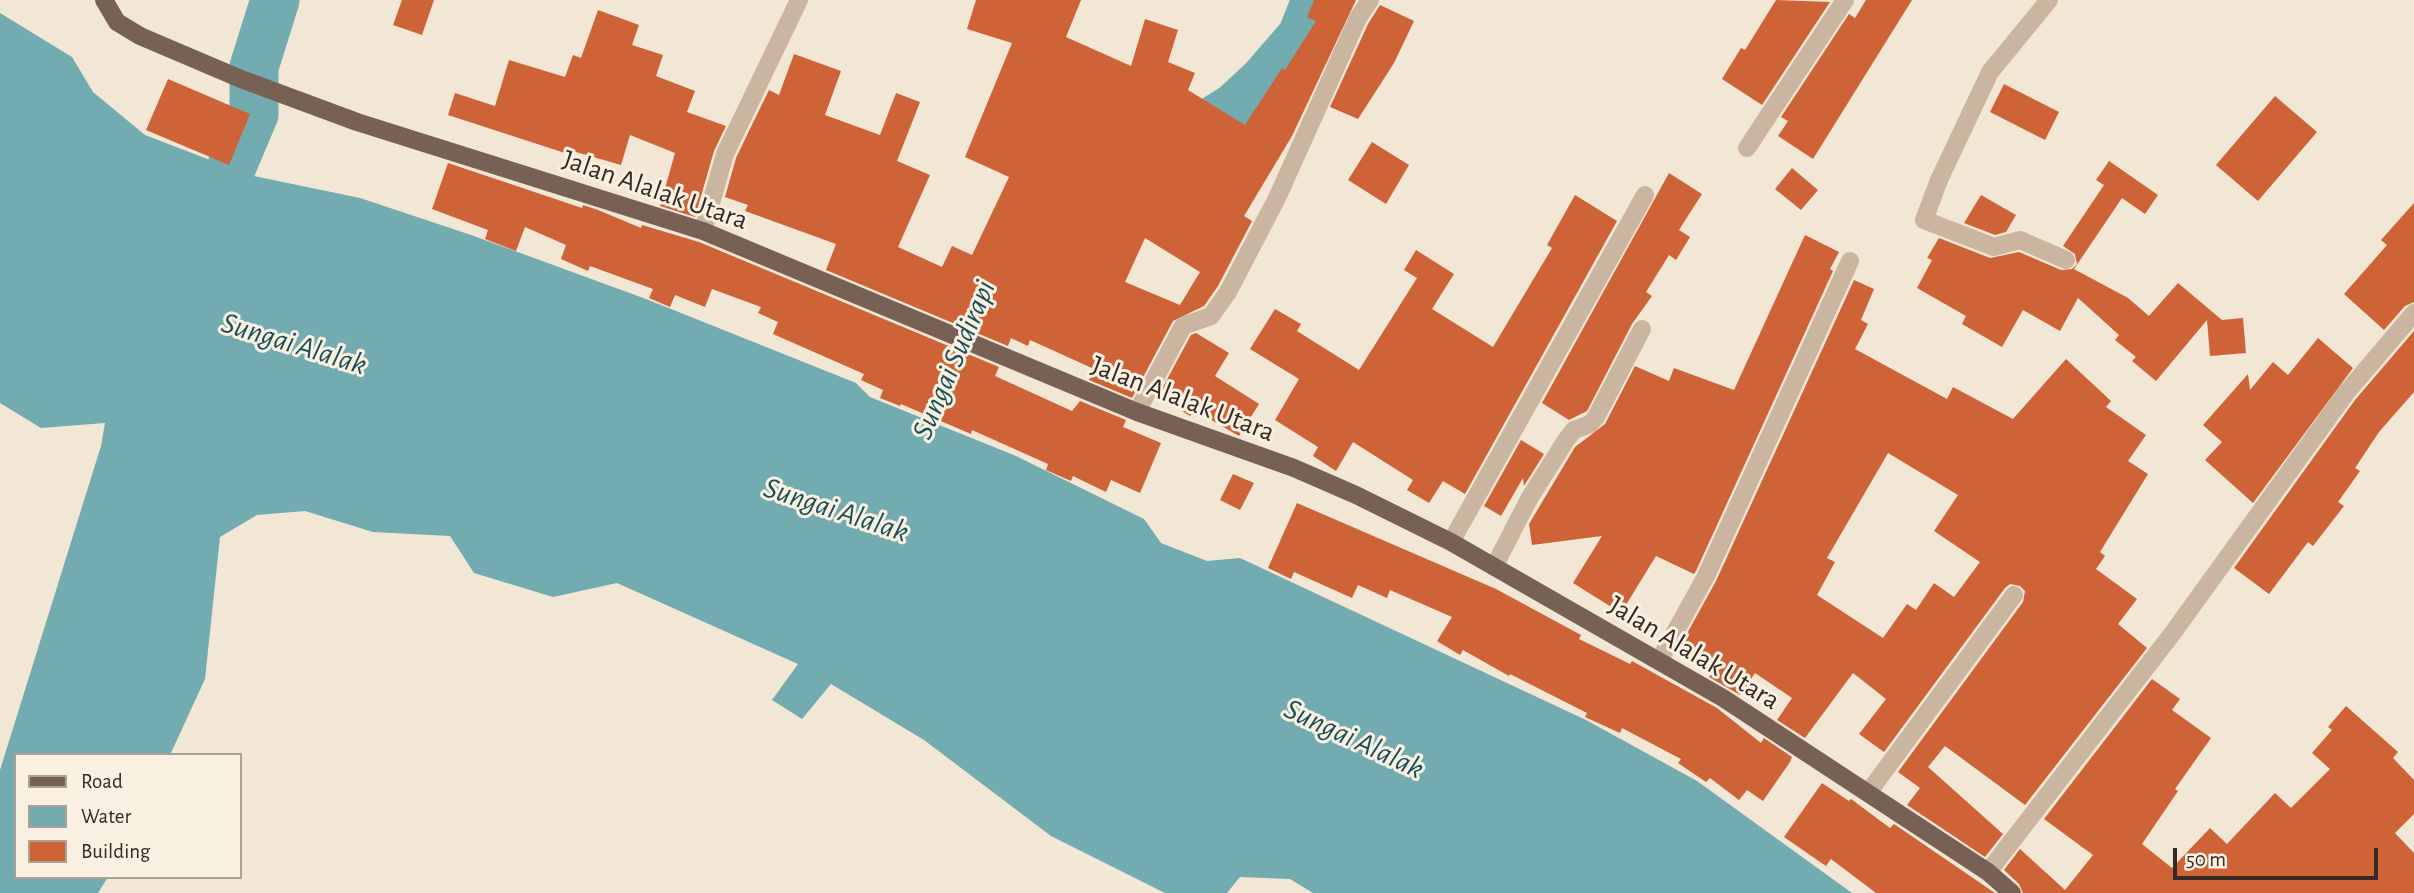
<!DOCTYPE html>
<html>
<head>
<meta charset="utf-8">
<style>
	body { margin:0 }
	#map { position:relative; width:2414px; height:893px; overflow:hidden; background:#f2e6d5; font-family:"Alegreya Sans",sans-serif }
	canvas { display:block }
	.legend { position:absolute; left:14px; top:753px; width:228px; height:126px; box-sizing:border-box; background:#faf0e1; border:2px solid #aba195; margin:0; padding:9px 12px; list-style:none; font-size:21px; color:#342a24 }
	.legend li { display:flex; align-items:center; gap:14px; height:35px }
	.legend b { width:35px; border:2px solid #aba195 }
	.scale { position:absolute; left:2173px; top:848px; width:205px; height:32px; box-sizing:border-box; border:4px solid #342a24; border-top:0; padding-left:9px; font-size:21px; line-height:24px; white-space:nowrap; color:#342a24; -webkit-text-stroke:5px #faf0e1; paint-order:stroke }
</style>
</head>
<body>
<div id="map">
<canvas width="2414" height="893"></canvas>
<ul class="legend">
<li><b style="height:9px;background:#776154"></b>Road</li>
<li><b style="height:19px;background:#72abb0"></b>Water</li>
<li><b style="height:19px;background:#ce6337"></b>Building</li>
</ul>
<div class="scale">50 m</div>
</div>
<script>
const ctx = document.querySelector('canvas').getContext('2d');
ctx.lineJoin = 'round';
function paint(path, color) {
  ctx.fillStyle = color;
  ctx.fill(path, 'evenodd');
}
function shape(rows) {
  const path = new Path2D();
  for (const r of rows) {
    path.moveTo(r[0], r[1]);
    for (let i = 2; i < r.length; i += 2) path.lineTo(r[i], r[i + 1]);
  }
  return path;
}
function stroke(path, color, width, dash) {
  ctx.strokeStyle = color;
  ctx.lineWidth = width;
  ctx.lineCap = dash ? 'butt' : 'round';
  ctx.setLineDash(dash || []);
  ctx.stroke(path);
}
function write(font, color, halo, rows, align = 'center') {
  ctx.font = font + ' "Alegreya Sans",sans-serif';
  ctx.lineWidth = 6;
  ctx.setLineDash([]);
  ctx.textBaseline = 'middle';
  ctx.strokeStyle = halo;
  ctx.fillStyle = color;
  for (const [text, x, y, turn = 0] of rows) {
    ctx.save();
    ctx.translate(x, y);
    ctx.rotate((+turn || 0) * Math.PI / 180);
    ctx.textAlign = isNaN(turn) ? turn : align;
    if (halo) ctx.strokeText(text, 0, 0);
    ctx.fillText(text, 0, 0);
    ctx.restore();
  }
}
const water = shape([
	[0,13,72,57,93,92,145,135,249,175,360,198,474,236,646,299,856,383,870,397,1016,456,1144,519,1161,543,1207,561,1240,558,1586,720,1697,781,1852,893,1313,893,1290,879,1240,877,1227,893,1165,893,1051,836,924,740,831,684,802,719,772,700,798,664,617,583,553,597,474,573,450,536,373,532,305,511,257,515,220,537,205,679,170,755,16,755,16,877,108,877,98,893,0,893,0,770,101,446,105,423,41,428,0,403]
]);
const river = shape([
	[1184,159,1196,158,1208,124,1235,107,1263,81,1302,36,1316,0],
	[205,230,254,114,254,67,275,0]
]);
const building = shape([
	[402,0,434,0,422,35,393,25],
	[976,0,1081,0,1066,37,1131,66,1145,19,1178,30,1168,62,1195,73,1188,90,1245,125,1282,68,1285,70,1316,21,1307,17,1314,0,1356,0,1292,136,1244,216,1252,221,1218,286,1204,306,1173,321,1132,398,1089,380,1094,369,1030,340,1028,346,1011,338,1008,346,826,270,836,244,745,211,748,205,725,197,736,158,748,133,769,90,779,95,794,54,841,71,825,115,880,135,896,93,920,102,897,161,930,175,898,247,942,267,952,246,972,255,1009,177,965,157,1012,43,967,29],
	[1145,238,1200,272,1180,305,1125,282],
	[1776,0,1830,2,1762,105,1722,79,1741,48,1745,50],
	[1866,0,1912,0,1813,159,1778,136,1788,121,1781,117,1849,14,1855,18],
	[1380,5,1414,21,1394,63,1358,119,1330,107,1368,24],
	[598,10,639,25,632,45,663,55,656,76,695,91,687,112,726,126,714,151,695,217,660,206,675,153,630,135,621,165,569,150,568,154,448,115,455,93,495,106,509,60,565,77,573,55,581,58],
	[168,79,250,114,229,165,146,130],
	[2004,84,2059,112,2045,140,1990,112],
	[2275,96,2317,132,2258,201,2216,165],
	[1372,142,1409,165,1386,204,1348,180],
	[2109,161,2158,195,2145,214,2122,198,2074,269,2128,298,2149,316,2178,283,2222,320,2243,318,2246,353,2210,356,2207,320,2156,381,2132,361,2136,357,2115,340,2119,335,2078,298,2060,331,2023,310,2002,347,1962,324,1966,316,1917,288,1932,260,1927,258,1939,238,1990,258,2019,252,2061,270,2072,269,2077,264,2075,254,2063,246,2104,185,2096,180],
	[448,163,582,208,583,205,598,210,641,228,642,225,699,242,999,367,995,376,1072,411,1080,401,1126,420,1123,427,1161,443,1140,493,1111,480,1106,492,1073,476,1071,481,1046,470,1048,464,972,430,971,434,901,404,900,406,880,398,883,390,861,380,864,374,773,334,778,322,758,313,761,307,712,289,705,307,675,295,670,307,649,298,653,289,590,266,588,271,561,259,566,245,525,227,516,251,485,239,488,230,432,209],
	[1792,168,1818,190,1801,210,1775,189],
	[1669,173,1702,194,1679,230,1690,237,1676,260,1669,255,1646,292,1652,296,1632,324,1587,411,1569,420,1542,403],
	[1575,195,1617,221,1465,494,1443,481,1429,503,1407,490,1413,480,1353,442,1336,471,1313,456,1318,447,1275,420,1299,379,1250,349,1275,309,1301,324,1297,331,1359,370,1417,278,1404,270,1416,250,1454,274,1432,309,1493,347,1552,248,1547,245],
	[1981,195,2016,215,2006,232,1995,235,1964,223],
	[2414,203,2414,302,2405,306,2384,330,2344,294,2387,245,2381,240],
	[1805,235,1839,252,1830,269,1833,271,1696,571,1694,574,1656,556,1621,613,1573,583,1602,536,1532,545,1529,524,1575,447,1605,424,1635,366,1669,381,1674,368,1734,390],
	[1854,280,1874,289,1861,320,1868,324,1855,349,1947,399,1953,387,2013,419,2066,359,2111,401,2106,407,2146,435,2128,461,2148,474,2100,552,2105,556,2096,569,2137,599,2118,624,2147,648,2025,805,1945,746,1928,767,2003,834,1985,857,1907,805,1920,788,1898,772,2023,602,2025,591,2020,586,2010,584,2005,588,1884,752,1859,734,1886,699,1853,673,1805,738,1777,720,1792,698,1755,673,1740,695,1709,677,1713,670,1679,648,1716,581],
	[1888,453,1958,495,1934,531,1980,562,1954,597,1934,583,1916,610,1907,604,1883,638,1817,595,1835,562,1827,558],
	[2414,331,2414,392,2379,432,2355,468,2360,471,2338,502,2344,506,2313,546,2308,542,2269,594,2234,568,2355,400],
	[1196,333,1229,353,1215,376,1259,404,1239,436,1194,410,1190,416,1158,396,1191,335],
	[2318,338,2353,368,2253,503,2205,460,2222,442,2203,425,2248,374,2250,390,2273,362,2288,375],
	[1521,440,1544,454,1524,486,1523,478,1501,516,1484,506],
	[1233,474,1254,483,1240,510,1220,500],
	[1297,503,1496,589,1581,635,1579,639,1630,664,1632,661,1717,708,1761,743,1764,738,1792,757,1790,762,1763,801,1747,790,1739,800,1710,778,1706,782,1678,763,1681,759,1622,728,1620,733,1585,717,1587,713,1510,674,1509,676,1463,650,1460,655,1437,641,1452,617,1390,590,1387,598,1358,585,1352,598,1294,572,1291,579,1268,568],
	[2152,679,2180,699,2172,710,2211,738,2175,789,2178,791,2142,844,2172,868,2210,828,2227,844,2275,793,2291,808,2330,769,2312,753,2332,730,2328,727,2346,706,2398,752,2393,758,2414,780,2414,814,2395,833,2414,853,2414,893,2023,893,2019,884,2004,870,2020,849,2065,890,2093,855,2044,819],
	[1822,783,1849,801,1851,799,1890,828,1894,824,1995,893,1876,893,1831,859,1826,866,1784,837]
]);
const minor = shape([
	[2049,0,1990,72,1939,180,1924,220,1994,247,2020,240,2066,260],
	[1747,148,1845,0],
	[703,231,725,154,799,0],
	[1137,412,1183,326,1211,316,1228,292,1277,198,1358,18,1370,0],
	[1451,542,1645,195],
	[1494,567,1529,499,1566,440,1574,430,1590,424,1596,417,1642,329],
	[1659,661,1706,576,1850,261],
	[1868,793,2014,595],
	[1988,872,2172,634,2346,393,2414,313]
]);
const major = shape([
	[104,0,117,22,140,36,241,79,357,122,703,231,1137,412,1294,468,1356,495,1451,542,1723,698,1988,872,2012,893]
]);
const streetNames = [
	["Jalan Alalak Utara",655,190,19],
	["Jalan Alalak Utara",1183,399,21],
	["Jalan Alalak Utara",1694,653,31]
];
const waterNames = [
	["Sungai Alalak",294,344,17],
	["Sungai Sudirapi",954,360,-67],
	["Sungai Alalak",836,510,18],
	["Sungai Alalak",1354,739,25]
];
paint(water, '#72abb0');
stroke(river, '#72abb0', 49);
paint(building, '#ce6337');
stroke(minor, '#cab6a0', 18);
stroke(major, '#776154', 18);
write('28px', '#342a24', '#faf0e1', streetNames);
write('italic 30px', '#175057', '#faf0e1', waterNames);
</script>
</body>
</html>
